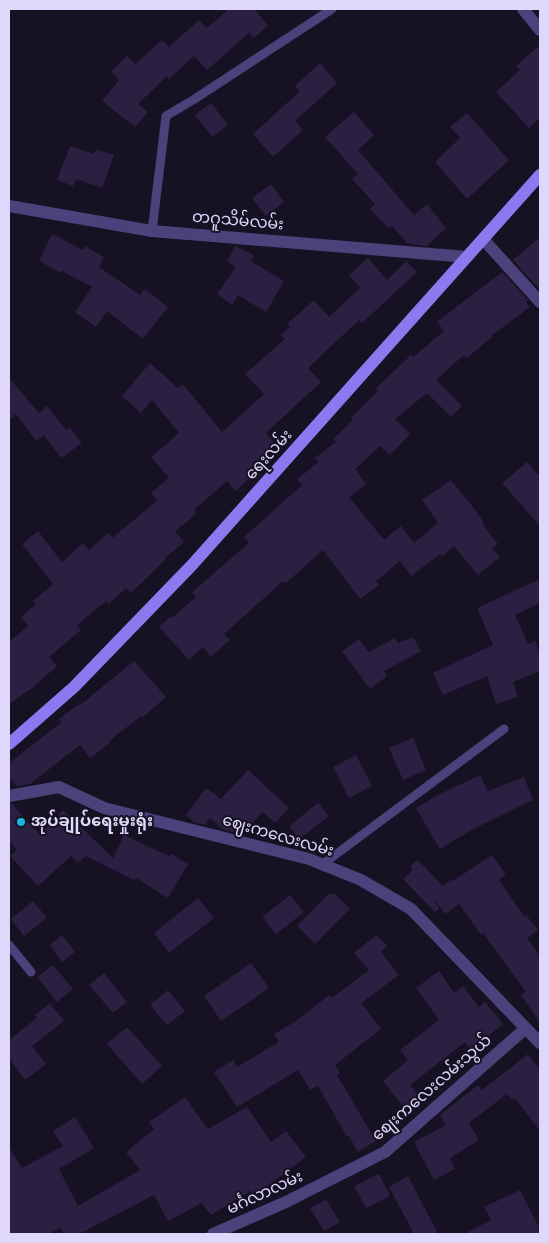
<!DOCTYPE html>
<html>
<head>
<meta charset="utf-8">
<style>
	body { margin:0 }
	#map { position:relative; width:549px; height:1243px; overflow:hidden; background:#161123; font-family:Arial,sans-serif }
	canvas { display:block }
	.frame { position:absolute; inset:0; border:10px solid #e0d8fa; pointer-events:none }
</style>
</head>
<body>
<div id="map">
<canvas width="549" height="1243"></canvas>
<div class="frame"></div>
</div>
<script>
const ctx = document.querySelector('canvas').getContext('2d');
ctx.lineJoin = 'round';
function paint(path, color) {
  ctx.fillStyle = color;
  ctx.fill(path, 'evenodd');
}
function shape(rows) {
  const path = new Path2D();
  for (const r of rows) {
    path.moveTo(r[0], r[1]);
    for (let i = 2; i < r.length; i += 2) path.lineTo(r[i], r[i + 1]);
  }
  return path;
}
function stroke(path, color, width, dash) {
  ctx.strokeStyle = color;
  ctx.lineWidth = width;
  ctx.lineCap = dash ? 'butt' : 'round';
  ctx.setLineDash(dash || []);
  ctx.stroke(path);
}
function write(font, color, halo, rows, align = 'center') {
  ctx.font = font + ' Arial,"Noto Sans Myanmar",sans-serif';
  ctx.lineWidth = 4;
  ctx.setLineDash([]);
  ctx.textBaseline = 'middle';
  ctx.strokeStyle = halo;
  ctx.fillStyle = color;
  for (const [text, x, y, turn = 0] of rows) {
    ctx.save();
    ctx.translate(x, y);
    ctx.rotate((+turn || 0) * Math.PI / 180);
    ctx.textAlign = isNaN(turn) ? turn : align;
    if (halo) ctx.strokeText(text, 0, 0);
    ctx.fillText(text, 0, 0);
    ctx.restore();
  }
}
const building = shape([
	[229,9,254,9,268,25,254,38,249,33,207,70,194,56,169,79,167,76,138,104,148,112,135,127,102,101,119,80,111,71,127,56,135,64,162,40,169,47,199,20,207,28],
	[540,45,540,118,529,128,496,92,520,70,516,66],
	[320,63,337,83,295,121,303,130,273,157,253,134,300,91,295,86],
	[211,103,228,125,212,137,195,115],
	[354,112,374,135,358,150,414,215,427,204,446,228,427,246,408,244,392,226,389,229,370,209,375,204,352,179,358,174,325,137],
	[467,113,509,160,467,199,435,162,460,138,450,127],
	[70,146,94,154,96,149,114,155,102,188,76,179,73,186,57,180],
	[271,184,284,202,266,216,252,198],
	[52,234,83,250,85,246,104,257,99,267,140,295,145,289,168,307,143,339,107,311,96,327,75,312,92,287,62,271,61,273,39,261],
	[540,237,540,290,513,260],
	[235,246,254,255,251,261,284,281,266,312,238,295,232,305,217,294,236,267,227,262],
	[368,258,387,280,406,261,417,272,362,323,359,320,308,368,321,382,266,433,276,445,251,469,255,474,235,491,227,481,194,510,196,512,193,517,175,531,184,542,165,558,166,559,131,593,126,588,109,604,106,601,77,625,81,630,49,657,57,666,31,689,9,704,9,642,28,626,21,617,36,604,33,601,53,584,22,544,38,531,62,562,83,543,89,550,108,533,112,538,157,501,151,493,169,478,151,457,179,433,152,400,141,413,122,396,150,363,178,388,183,384,222,432,264,394,245,374,285,339,281,335,290,326,287,324,314,300,329,317,360,288,349,275],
	[502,272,528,300,526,302,530,307,491,336,492,337,467,358,464,355,436,380,462,406,451,417,427,393,395,419,410,434,390,455,380,446,355,469,366,484,349,497,384,540,401,526,414,543,438,523,422,500,451,480,476,511,484,523,482,524,498,544,492,549,500,557,478,575,454,546,442,556,440,554,411,576,400,561,376,581,379,585,360,599,323,550,286,583,283,581,224,634,230,640,211,657,203,647,189,660,159,627,171,616,172,618,196,597,192,592,249,543,244,537,302,485,297,479,319,462,315,458,336,442,333,439,353,420,351,418,378,391,376,388,411,355,413,357,444,331,437,322],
	[9,378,39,413,47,406,66,430,70,428,82,443,61,458,44,435,36,441,16,414,9,420],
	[527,462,540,477,540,526,502,483],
	[540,579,540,603,515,615,528,644,535,641,540,655,540,671,513,682,518,697,496,704,487,676,443,695,433,673,493,645,477,608],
	[413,637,421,651,384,671,387,676,370,689,342,651,359,639,369,652,395,638,398,643],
	[134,661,166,697,143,717,141,716,109,741,110,743,90,758,80,745,30,784,16,786,9,777,9,763,62,722,59,719,79,704,80,705],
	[413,738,426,770,403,780,389,748],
	[356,755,372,786,349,798,333,767],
	[248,770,289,808,275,823,263,812,241,834,222,829,210,818,205,825,194,822,186,815,206,788,221,799],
	[480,775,488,791,524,777,533,800,473,829,440,849,416,808,440,794],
	[318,803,329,816,299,839,289,826],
	[9,804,12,804,40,835,63,810,113,858,124,835,169,856,171,854,188,864,168,898,136,878,134,880,86,856,78,863,71,856,38,886,10,856,17,850,9,841],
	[492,855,506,875,499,880,524,916,526,915,538,930,527,938,540,956,540,1023,521,995,526,992,483,933,481,935,459,904,445,914,433,897,439,909,435,912,403,879,413,870,410,866,418,860,443,886,452,879,453,881],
	[328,894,335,894,350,909,315,944,297,926],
	[290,895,304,912,276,934,262,917],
	[198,898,214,918,169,953,154,933],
	[33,901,47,918,24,936,11,919],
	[62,935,75,952,62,962,50,945],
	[376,935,388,946,381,952,399,975,361,1003,381,1029,335,1065,340,1073,337,1075,376,1141,358,1152,349,1136,347,1137,318,1086,310,1090,298,1070,237,1107,214,1072,233,1060,237,1067,279,1042,274,1034,296,1021,329,995,332,998,369,970,354,953],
	[251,963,269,988,221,1021,204,996],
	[53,965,73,989,57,1002,37,977],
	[439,971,454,993,463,986,479,1007,485,1002,503,1024,471,1050,465,1042,410,1085,419,1096,404,1108,383,1081,408,1060,400,1050,439,1020,416,988],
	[104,973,127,1002,113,1013,89,985],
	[168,990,185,1011,167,1025,150,1005],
	[50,1003,64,1021,32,1046,46,1064,25,1080,9,1058,9,1040,37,1018,35,1015],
	[127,1027,162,1066,142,1084,107,1044],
	[528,1054,540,1070,540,1131,515,1098,512,1100,507,1094,469,1123,479,1140,450,1158,455,1169,434,1180,414,1142,446,1125,440,1115,478,1085,482,1090],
	[185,1097,208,1129,247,1107,271,1142,286,1131,306,1157,254,1196,250,1191,211,1215,202,1203,168,1221,154,1195,79,1234,64,1234,61,1228,48,1234,9,1234,9,1147,22,1168,63,1146,53,1131,75,1117,94,1148,59,1169,78,1206,140,1170,126,1152,154,1129,149,1122],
	[379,1174,390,1196,366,1208,354,1186],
	[408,1176,438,1234,414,1234,389,1187],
	[520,1190,540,1229,540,1234,464,1234,491,1220,484,1207],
	[326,1200,340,1222,324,1231,310,1208]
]);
const lane = shape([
	[152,231,166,116,193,100,332,9],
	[323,864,504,729],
	[9,945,31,972]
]);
const street = shape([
	[523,9,540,30],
	[9,206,152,231,467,257],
	[483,239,540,302],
	[9,796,59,787,104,808,309,859,361,880,411,909,540,1043],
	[213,1234,286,1202,385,1152,526,1028]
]);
const secondary = shape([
	[9,744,74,687,192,565,540,175]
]);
const markers = [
	[21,822,5,"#1bb7e3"]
];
const streetNames = [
	["တဂူသိမ်လမ်း",238,221,5],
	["ရေးလမ်း",269,455,-48],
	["ဈေးကလေးလမ်း",278,836,16],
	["စျေးကလေးလမ်းသွယ်",432,1088,-41],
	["မင်္ဂလာလမ်း",265,1193,-25]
];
const poiNames = [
	["အုပ်ချုပ်ရေးမှုးရုံး",31,822]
];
paint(building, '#2b2042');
stroke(lane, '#4b427c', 9);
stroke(street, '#4b427c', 12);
stroke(secondary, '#8b7aef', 12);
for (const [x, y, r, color] of markers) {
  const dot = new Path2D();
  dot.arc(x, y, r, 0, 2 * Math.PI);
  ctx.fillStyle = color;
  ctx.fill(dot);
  stroke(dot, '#161123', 2);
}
write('16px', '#e0d8fa', '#161123', streetNames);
write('bold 16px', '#e0d8fa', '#161123', poiNames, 'left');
</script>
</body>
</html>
